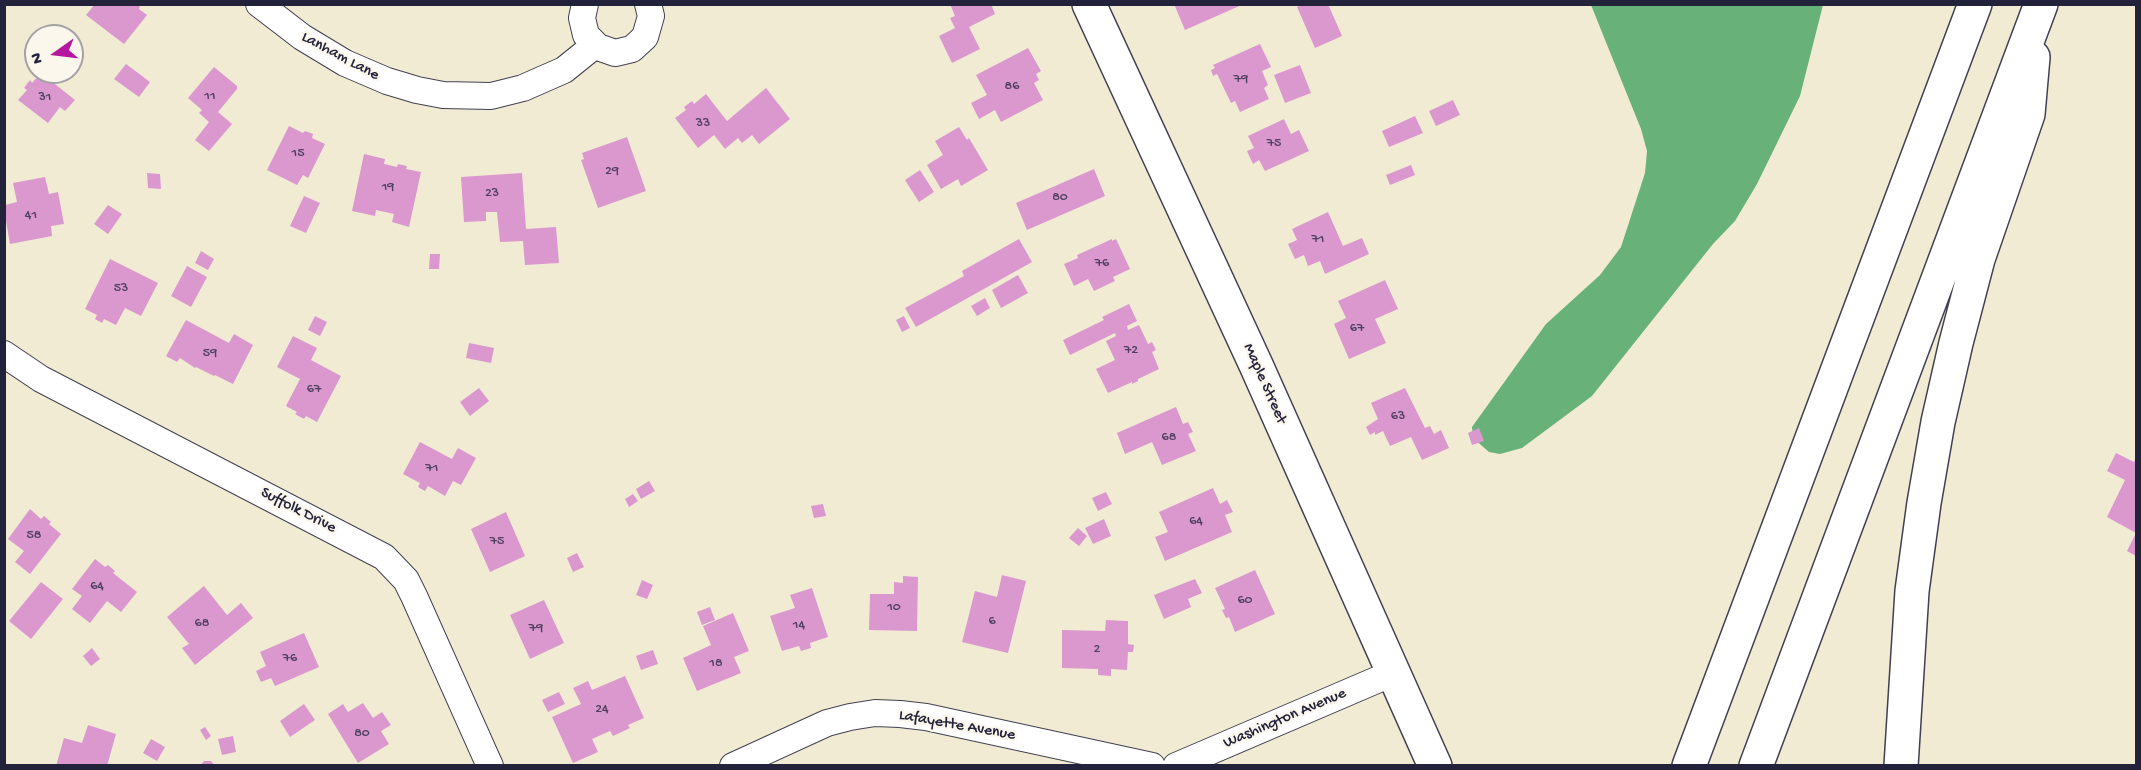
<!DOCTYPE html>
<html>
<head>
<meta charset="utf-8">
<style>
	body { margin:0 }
	#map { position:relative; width:2141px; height:770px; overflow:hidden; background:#f1ebd3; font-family:"Gochi Hand",sans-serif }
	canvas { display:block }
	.frame { position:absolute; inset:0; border:6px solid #22223b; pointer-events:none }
	.north { position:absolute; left:24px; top:24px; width:60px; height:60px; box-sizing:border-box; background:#fbf7ec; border:2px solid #a4a2a5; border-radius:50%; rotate:256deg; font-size:16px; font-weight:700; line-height:24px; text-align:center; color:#22223b }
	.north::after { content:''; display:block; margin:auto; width:21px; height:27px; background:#b5179e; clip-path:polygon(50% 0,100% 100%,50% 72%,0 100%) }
</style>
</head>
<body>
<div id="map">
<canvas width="2141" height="770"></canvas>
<div class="frame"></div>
<div class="north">N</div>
</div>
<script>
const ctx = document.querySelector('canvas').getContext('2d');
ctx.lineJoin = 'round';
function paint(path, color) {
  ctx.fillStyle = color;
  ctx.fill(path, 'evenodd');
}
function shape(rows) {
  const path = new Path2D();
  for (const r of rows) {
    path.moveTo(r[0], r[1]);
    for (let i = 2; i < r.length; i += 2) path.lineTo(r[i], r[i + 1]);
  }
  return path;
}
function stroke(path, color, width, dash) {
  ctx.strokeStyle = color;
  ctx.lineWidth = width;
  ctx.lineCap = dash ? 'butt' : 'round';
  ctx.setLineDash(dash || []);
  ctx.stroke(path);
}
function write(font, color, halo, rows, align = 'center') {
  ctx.font = font + ' "Gochi Hand",sans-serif';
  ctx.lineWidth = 4.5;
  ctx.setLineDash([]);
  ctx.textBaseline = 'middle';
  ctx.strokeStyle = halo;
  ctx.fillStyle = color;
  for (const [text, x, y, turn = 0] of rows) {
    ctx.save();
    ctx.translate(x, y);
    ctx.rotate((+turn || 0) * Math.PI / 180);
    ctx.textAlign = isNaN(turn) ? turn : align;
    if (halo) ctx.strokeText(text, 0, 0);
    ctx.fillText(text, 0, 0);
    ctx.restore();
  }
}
const forest = shape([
	[1591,5,1823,5,1800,96,1757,184,1735,221,1713,244,1592,396,1522,448,1500,454,1489,452,1473,438,1472,427,1546,324,1600,275,1621,247,1645,173,1647,151,1641,129]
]);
const building = shape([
	[95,4,137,4,140,7,139,9,147,15,124,44,86,15],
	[950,4,991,4,995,14,969,27,980,49,952,63,939,36,955,28,950,18,955,16],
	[1174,4,1244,4,1185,30],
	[1302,4,1328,4,1342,36,1315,48,1297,7],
	[1260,44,1271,67,1262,71,1268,85,1264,88,1269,99,1240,112,1235,101,1231,103,1217,74,1213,76,1211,70,1215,68,1213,65],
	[1028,48,1041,71,1036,74,1039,80,1034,83,1043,100,1001,122,995,110,979,119,971,103,987,95,976,75],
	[126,64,150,82,139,97,114,79],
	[1300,65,1311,93,1285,103,1274,75],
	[214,67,237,86,237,89,218,112,232,124,209,151,195,140,209,122,199,113,202,110,188,98],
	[41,73,75,100,65,111,60,107,48,123,18,100,27,90,24,88,30,80,32,83],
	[766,88,790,119,759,144,752,135,742,143,738,138,725,149,714,135,698,148,675,118,686,110,684,107,692,101,694,104,706,94,727,121],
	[1453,100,1460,115,1436,126,1429,111],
	[1415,116,1423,133,1389,147,1382,131],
	[1284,119,1291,134,1299,130,1309,151,1265,171,1259,160,1253,164,1247,151,1254,148,1248,136],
	[289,126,303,133,305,131,313,134,312,138,325,144,308,178,303,175,297,185,267,170],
	[959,127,967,140,969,138,988,170,961,186,958,179,941,189,927,165,943,155,935,141],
	[627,137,646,191,598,208,581,160,584,159,582,153],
	[364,154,385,159,384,164,397,167,398,164,407,166,406,169,421,172,409,227,392,222,394,214,376,210,375,216,352,211],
	[1411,165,1415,175,1390,185,1386,175],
	[1094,169,1105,196,1027,230,1016,203],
	[920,170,934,192,919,202,905,180],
	[147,173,160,174,161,189,148,188],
	[522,173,526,229,556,227,559,263,525,265,523,241,500,242,497,212,486,212,486,221,464,222,461,177],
	[45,177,49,194,58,192,64,224,51,226,52,236,10,244,5,215,5,205,17,202,13,183],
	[304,196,320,203,306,233,290,226],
	[108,205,122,214,108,234,94,224],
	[1328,212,1343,246,1362,238,1369,254,1325,274,1320,261,1308,266,1304,255,1295,259,1288,244,1297,240,1292,229],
	[1019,239,1032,262,916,327,905,308,964,276,962,271],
	[1112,239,1112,241,1116,239,1130,269,1113,277,1115,281,1094,291,1088,279,1074,286,1064,264,1078,258,1077,255],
	[201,251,214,259,208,270,195,263],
	[430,254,440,254,439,269,429,269],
	[110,259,158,283,141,316,125,308,116,325,104,319,102,323,95,319,97,315,85,309],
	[187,266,207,277,191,307,171,296],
	[1018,275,1028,293,1001,308,992,290],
	[1385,280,1398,309,1375,319,1386,343,1349,359,1334,324,1346,318,1338,301],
	[985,298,990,308,977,316,971,306],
	[1129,304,1137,321,1127,326,1128,330,1139,325,1148,344,1152,342,1156,350,1152,352,1159,369,1138,379,1138,381,1132,384,1132,382,1108,393,1096,369,1115,360,1106,341,1116,336,1115,333,1070,355,1063,340,1104,320,1102,317],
	[315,316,327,322,320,336,308,330],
	[904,316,910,328,902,332,896,320],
	[186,320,229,343,234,334,253,345,233,384,215,375,214,376,196,367,195,368,180,358,177,362,166,356],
	[293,336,317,348,311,360,341,376,317,422,306,416,304,419,295,414,297,412,286,406,300,379,277,367],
	[469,343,494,348,491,363,466,358],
	[479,388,489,401,470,416,460,402],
	[1405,388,1425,428,1430,426,1434,434,1441,430,1449,448,1422,460,1411,437,1390,446,1383,431,1375,435,1375,432,1370,435,1366,427,1378,419,1371,403],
	[1176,407,1183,424,1188,422,1193,432,1188,434,1196,451,1162,465,1152,442,1125,454,1117,433],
	[1479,428,1484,441,1472,445,1468,433],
	[420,442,452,459,458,448,476,458,461,485,453,481,445,496,428,486,425,491,418,487,420,483,403,474],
	[2116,453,2134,462,2136,457,2136,556,2127,551,2136,533,2107,517,2125,480,2107,471],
	[649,481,655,491,641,499,636,489],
	[1213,488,1220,504,1227,500,1233,512,1225,515,1232,532,1165,561,1155,537,1168,532,1159,512],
	[1106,492,1112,504,1098,511,1092,498],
	[633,494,638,501,629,507,625,499],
	[823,504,826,516,814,518,811,506],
	[30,509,41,519,44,516,51,522,49,524,61,534,30,574,15,562,24,551,8,539],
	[506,512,525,556,490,572,471,529],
	[1104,519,1111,536,1093,544,1085,528],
	[1078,528,1087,536,1079,546,1069,538],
	[577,553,584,567,573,572,567,558],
	[95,559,105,567,108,565,115,571,113,573,137,592,121,612,107,601,90,623,72,609,82,596,72,589],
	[1255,570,1275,614,1235,632,1229,617,1226,618,1222,610,1225,609,1215,588],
	[1002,575,1026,581,1008,653,962,642,975,591,997,597],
	[903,576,918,577,917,631,869,630,870,594,894,594,894,582,903,583],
	[1195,579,1202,593,1188,599,1191,607,1164,619,1154,595],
	[642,580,653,585,647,599,636,595],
	[41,582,63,599,31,639,9,621],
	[204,586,227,615,241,603,253,618,195,665,182,648,189,644,167,617],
	[812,588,828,637,810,643,811,648,801,651,799,646,782,651,770,616,795,608,790,595],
	[544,600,564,643,530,659,510,615],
	[710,607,715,620,702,625,697,612],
	[733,613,749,651,734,657,741,673,697,691,683,658,711,645,703,626],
	[1106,620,1128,621,1128,644,1134,645,1133,652,1128,652,1127,670,1111,669,1111,676,1098,675,1098,669,1062,668,1062,630,1105,631],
	[304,633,319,667,275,686,271,678,261,682,256,671,266,666,260,652],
	[92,648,100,659,91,666,83,656],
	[653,650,658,664,641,670,636,656],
	[625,676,644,718,628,725,630,728,613,736,610,731,592,739,598,752,573,763,552,717,581,704,573,688,588,681,592,690],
	[559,692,565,704,548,712,542,700],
	[363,703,373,718,382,712,391,725,381,731,389,744,358,763,328,714,343,704,348,712],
	[304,704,315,720,290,737,280,721],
	[88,725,116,734,107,766,56,766,64,738,82,743],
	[205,727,211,736,206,740,200,730],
	[233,736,236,752,222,755,218,739],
	[151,739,165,747,157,761,143,753],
	[204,761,211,761,215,766,200,766]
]);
const street = shape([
	[259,4,302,37,345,63,387,81,417,90,443,95,491,96,523,88,564,70,595,45],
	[585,4,582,18,586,35,598,47,615,53,632,49,645,37,651,16,648,4],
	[4,354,41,379,384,557,406,580,414,596,490,766],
	[733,766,827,723,850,717,875,713,900,714,926,717,1152,766],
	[1176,766,1393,673]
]);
const secondary = shape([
	[1089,4,1256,365,1435,766]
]);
const highway = shape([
	[1689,766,1975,4],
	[1756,766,2041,4],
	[1901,766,1912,591,1924,503,1938,422,1956,343,1978,259,2028,114,2033,57]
]);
const numberNames = [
	["79",1241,80],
	["86",1012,87],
	["11",210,97],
	["31",45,98],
	["33",703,124],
	["75",1274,144],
	["15",298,154],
	["29",612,172],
	["19",388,188],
	["23",492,194],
	["80",1060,198],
	["41",31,216],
	["71",1318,240],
	["76",1102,264],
	["53",121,289],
	["67",1357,329],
	["72",1131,351],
	["59",210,354],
	["67",314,390],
	["63",1398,417],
	["68",1169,438],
	["71",432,469],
	["64",1196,522],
	["58",34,536],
	["75",497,542],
	["64",97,587],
	["60",1245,601],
	["10",894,608],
	["6",992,622],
	["68",202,624],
	["14",799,626],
	["79",536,629],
	["2",1097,650],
	["76",290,659],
	["18",716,664],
	["24",602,710],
	["80",362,734]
];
const streetNames = [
	["Lanham Lane",340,57,28],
	["Maple Street",1264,384,66],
	["Suffolk Drive",298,511,27],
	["Washington Avenue",1285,719,-23],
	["Lafayette Avenue",957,726,10]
];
paint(forest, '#68b27a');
paint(building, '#da98cf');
stroke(street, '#414052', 28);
stroke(secondary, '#414052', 36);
stroke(highway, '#414052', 36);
stroke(street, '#fff', 26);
stroke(secondary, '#fff', 33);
stroke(highway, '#fff', 33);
write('14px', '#504060', null, numberNames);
write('16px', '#22223b', '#fbf7ec', streetNames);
</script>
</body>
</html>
